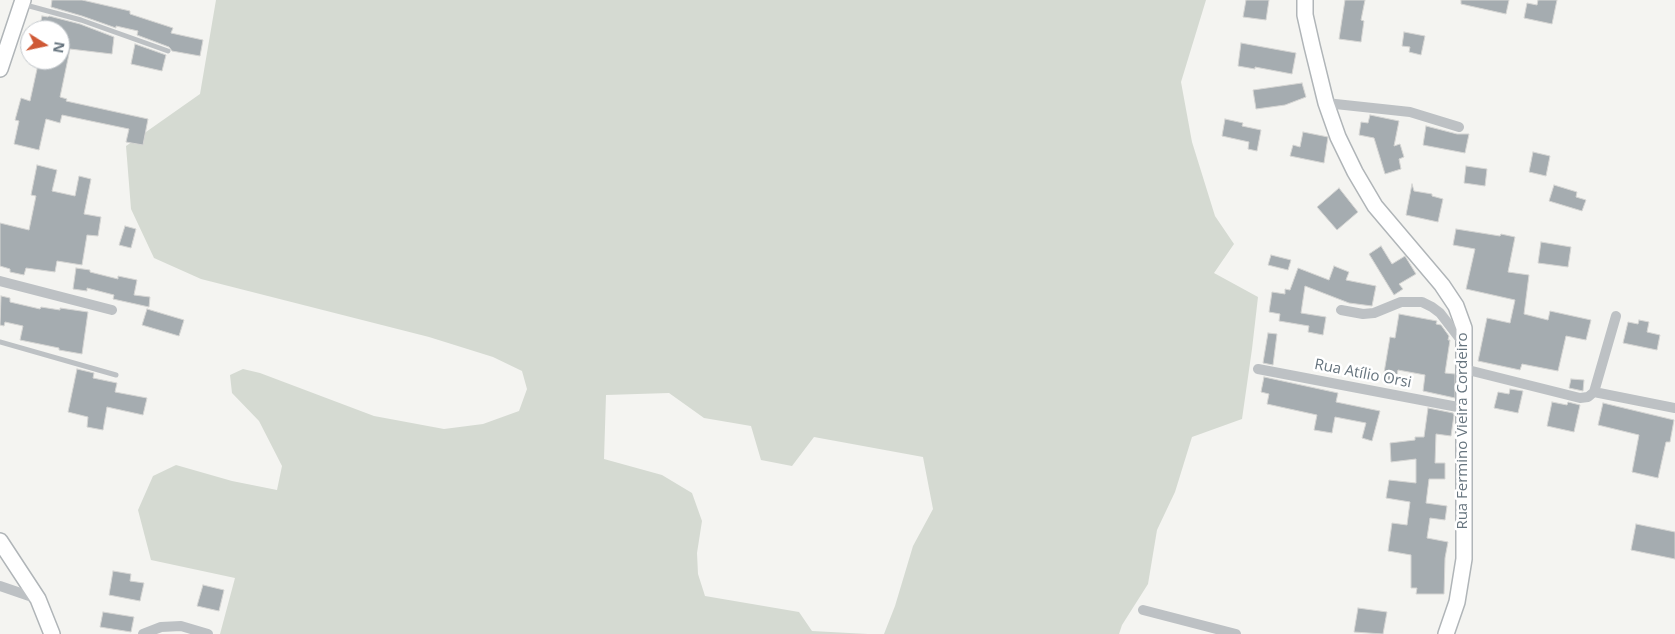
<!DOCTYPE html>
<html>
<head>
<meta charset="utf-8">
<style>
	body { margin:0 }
	#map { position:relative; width:1675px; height:634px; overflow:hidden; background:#f4f4f1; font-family:"Open Sans",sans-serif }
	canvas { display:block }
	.north { position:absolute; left:20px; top:20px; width:50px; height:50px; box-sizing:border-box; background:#fff; border:1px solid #c2c7cb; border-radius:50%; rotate:100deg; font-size:14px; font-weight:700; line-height:20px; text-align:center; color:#66747e }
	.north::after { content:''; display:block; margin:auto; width:18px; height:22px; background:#cf5936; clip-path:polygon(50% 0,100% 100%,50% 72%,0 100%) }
</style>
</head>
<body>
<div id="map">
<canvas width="1675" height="634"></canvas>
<div class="north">N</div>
</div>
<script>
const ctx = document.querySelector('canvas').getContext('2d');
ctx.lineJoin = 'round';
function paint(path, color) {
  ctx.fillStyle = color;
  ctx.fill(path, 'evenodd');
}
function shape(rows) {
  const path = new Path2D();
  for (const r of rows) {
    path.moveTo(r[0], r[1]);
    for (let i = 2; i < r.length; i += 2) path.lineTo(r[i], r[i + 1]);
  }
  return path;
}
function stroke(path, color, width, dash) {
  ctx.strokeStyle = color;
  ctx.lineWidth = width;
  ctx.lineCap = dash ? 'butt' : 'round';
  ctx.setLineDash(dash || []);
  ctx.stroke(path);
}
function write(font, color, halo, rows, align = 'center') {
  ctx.font = font + ' "Open Sans",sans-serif';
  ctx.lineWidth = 5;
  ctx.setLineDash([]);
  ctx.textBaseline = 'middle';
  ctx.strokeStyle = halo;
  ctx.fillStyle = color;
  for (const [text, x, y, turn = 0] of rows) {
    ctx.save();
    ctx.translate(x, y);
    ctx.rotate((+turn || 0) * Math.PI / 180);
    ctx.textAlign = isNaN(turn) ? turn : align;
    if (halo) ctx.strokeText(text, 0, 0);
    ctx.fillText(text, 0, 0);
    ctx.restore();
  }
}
const green = shape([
	[216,0,1206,0,1181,82,1192,142,1215,216,1234,244,1214,273,1258,297,1252,349,1242,419,1192,437,1175,492,1157,530,1148,584,1122,625,1119,634,884,634,895,606,913,546,933,509,923,457,814,437,792,466,761,460,751,426,704,418,669,393,606,395,604,459,662,475,692,493,702,521,697,553,698,574,705,596,799,612,812,631,868,634,220,634,235,578,151,560,138,510,153,476,176,465,232,481,277,490,282,466,259,421,232,393,230,375,243,369,260,373,374,416,444,429,483,424,519,411,527,389,522,371,493,357,429,337,201,279,154,258,131,209,126,146,200,94]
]);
const building = shape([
	[52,0,82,0,130,11,130,14,173,28,171,33,203,40,200,56,172,51,169,47,137,35,138,31,116,26,116,28,82,16,51,7,52,0],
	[1246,0,1269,0,1266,20,1243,17,1246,0],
	[1345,0,1365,0,1361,20,1364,21,1361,42,1339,39,1345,0],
	[1461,0,1509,0,1506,14,1461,4,1461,0],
	[1538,0,1557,0,1552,24,1524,18,1527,3,1537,5,1538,0],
	[42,16,48,17,49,16,80,24,114,37,112,54,70,49,60,97,67,99,66,101,148,119,143,145,126,142,129,129,62,115,60,123,46,119,39,150,14,144,19,121,15,120,21,98,30,101,39,60,60,60,60,30,39,30,42,16],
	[1404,32,1425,36,1421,55,1409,52,1410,47,1402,46,1404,32],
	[1241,43,1296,53,1292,74,1255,67,1255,69,1238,66,1241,43],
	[135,44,166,55,162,71,131,64,135,44],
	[1302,83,1306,97,1285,105,1256,109,1253,90,1302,83],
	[1370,115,1399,121,1394,146,1400,144,1404,157,1399,159,1401,169,1385,174,1374,138,1359,135,1361,122,1368,123,1370,115],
	[1225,119,1243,123,1242,126,1261,130,1257,151,1248,149,1249,142,1222,136,1225,119],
	[1426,126,1457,134,1469,134,1465,153,1423,145,1426,126],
	[1303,132,1328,137,1324,163,1290,156,1293,145,1300,147,1303,132],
	[1533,152,1550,156,1546,176,1529,172,1533,152],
	[37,165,57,170,52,191,75,196,79,176,91,179,84,214,101,217,98,236,87,235,82,265,57,261,55,272,26,268,24,275,10,272,10,269,0,266,0,223,29,230,36,196,31,195,37,165],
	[1466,166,1487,169,1485,186,1464,183,1466,166],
	[1412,184,1414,191,1432,194,1432,196,1443,199,1438,222,1406,215,1412,184],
	[1554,185,1577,192,1576,197,1586,200,1582,211,1549,201,1554,185],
	[1339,188,1358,212,1337,230,1317,207,1339,188],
	[125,226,136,229,131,248,119,245,125,226],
	[1456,229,1500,236,1501,234,1515,237,1508,272,1529,275,1524,314,1548,320,1550,311,1591,320,1586,340,1566,336,1558,371,1522,364,1520,370,1478,361,1487,318,1510,323,1515,300,1466,289,1475,249,1453,245,1456,229],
	[1541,242,1571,247,1568,267,1538,263,1541,242],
	[1381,246,1392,264,1405,256,1416,274,1399,284,1403,289,1394,295,1369,254,1381,246],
	[1271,255,1291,260,1288,270,1268,265,1271,255],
	[1334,266,1349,272,1346,280,1376,286,1372,306,1349,303,1305,286,1301,313,1326,317,1323,335,1308,332,1309,326,1279,321,1280,314,1269,312,1272,292,1285,294,1285,289,1290,290,1298,268,1329,280,1334,266],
	[76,268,90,270,90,272,118,279,118,276,137,280,134,295,150,297,149,307,113,299,114,295,87,288,87,291,73,289,76,268],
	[1,296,10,298,10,302,40,309,41,307,60,310,60,308,88,312,82,354,59,350,59,348,20,340,23,326,5,322,4,326,0,325,1,296],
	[147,309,184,320,179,336,142,325,147,309],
	[1399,314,1437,321,1436,324,1441,325,1449,336,1448,340,1450,340,1445,373,1455,374,1455,398,1423,391,1425,375,1398,370,1395,385,1385,383,1384,380,1383,379,1390,337,1395,338,1399,314],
	[1639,320,1649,322,1647,332,1660,335,1657,350,1623,343,1628,322,1638,324,1639,320],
	[1268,333,1277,334,1273,365,1263,363,1268,333],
	[77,369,94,373,93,378,117,383,115,392,147,398,143,415,107,407,103,430,87,427,88,417,68,412,77,369],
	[1264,377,1338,393,1336,402,1380,411,1372,441,1362,438,1366,423,1335,417,1332,433,1314,430,1317,415,1267,404,1269,394,1261,392,1264,377],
	[1571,379,1584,380,1583,391,1569,388,1571,379],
	[1510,389,1523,391,1518,413,1494,408,1498,392,1509,394,1510,389],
	[1552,402,1567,405,1568,402,1580,405,1574,432,1547,426,1552,402],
	[1603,403,1674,420,1670,442,1666,442,1658,478,1632,472,1639,435,1598,425,1603,403],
	[1428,408,1453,413,1454,415,1451,436,1436,434,1435,463,1445,463,1445,479,1429,479,1426,503,1447,506,1445,520,1430,518,1427,538,1448,542,1445,558,1444,594,1416,594,1417,588,1411,588,1411,555,1388,551,1392,523,1407,525,1410,502,1386,498,1389,480,1416,483,1416,459,1391,462,1390,443,1415,440,1415,437,1424,437,1428,408],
	[1636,524,1675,532,1675,559,1631,550,1636,524],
	[113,571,131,574,130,581,144,583,140,601,109,595,113,571],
	[203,585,224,590,219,611,197,606,203,585],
	[1358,608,1387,612,1383,634,1354,632,1358,608],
	[103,612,134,617,131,632,100,627,103,612]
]);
const lane = shape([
	[22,4,81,20,168,51],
	[0,342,116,375]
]);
const street = shape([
	[1326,103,1410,112,1459,127],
	[0,281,112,310],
	[1341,310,1363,314,1374,313,1401,302,1422,302,1432,307,1440,313,1464,344],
	[1258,369,1463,408],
	[1464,369,1580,398,1588,397,1594,392,1616,316],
	[1594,392,1675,408],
	[0,586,38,599],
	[1143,610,1236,634],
	[143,634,161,627,181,626,208,634]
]);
const secondary = shape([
	[1305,0,1305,15,1312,46,1326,103,1338,137,1355,172,1375,206,1442,285,1456,306,1464,328,1464,559,1457,602,1446,634],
	[0,69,23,0],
	[0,541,38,599,52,634]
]);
const streetNames = [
	["Rua Atílio Orsi",1363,374,11],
	["Rua Fermino Vieira Cordeiro",1463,431,-90]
];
paint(green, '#d5dad2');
paint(building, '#a5acb0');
stroke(building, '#d5d5d3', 1);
stroke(secondary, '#b0b5b8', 18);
stroke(lane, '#bdc1c4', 5);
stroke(street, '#bdc1c4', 10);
stroke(secondary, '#fff', 15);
write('15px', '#66747e', '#fff', streetNames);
</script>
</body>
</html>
